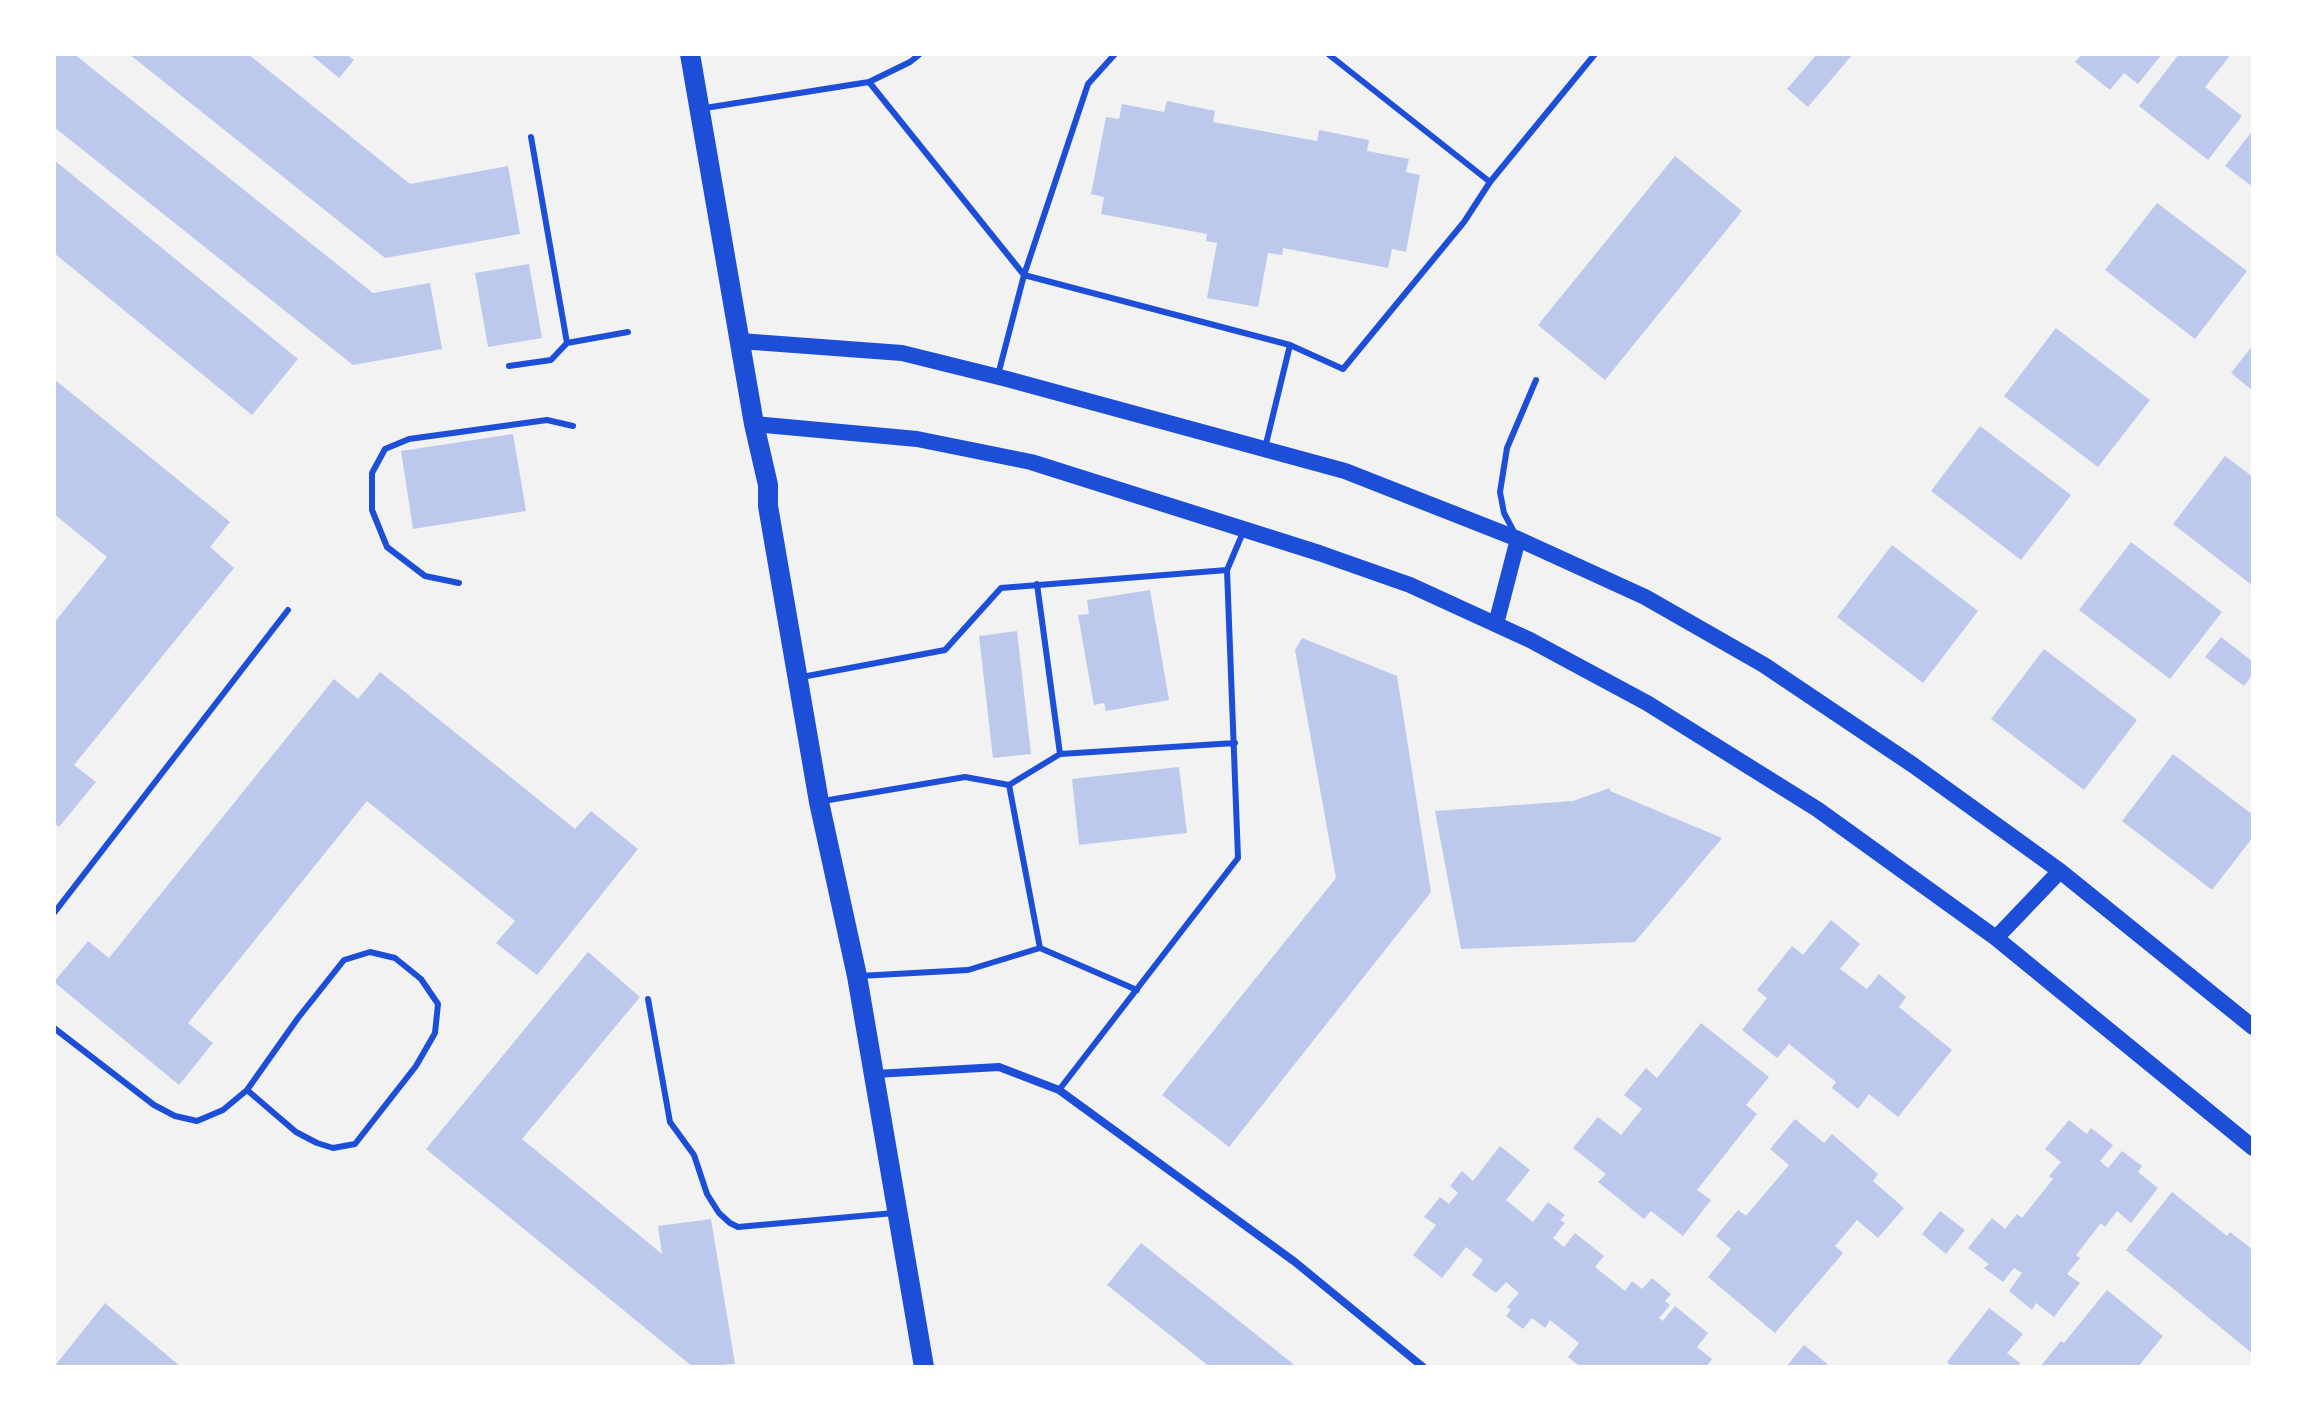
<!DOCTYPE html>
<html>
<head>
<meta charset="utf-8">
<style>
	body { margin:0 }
	#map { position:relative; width:2307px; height:1421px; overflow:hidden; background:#f2f2f2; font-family:"Noto Sans",sans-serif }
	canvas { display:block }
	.frame { position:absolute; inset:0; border:56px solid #fff; pointer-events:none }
</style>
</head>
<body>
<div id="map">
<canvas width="2307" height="1421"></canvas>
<div class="frame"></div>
</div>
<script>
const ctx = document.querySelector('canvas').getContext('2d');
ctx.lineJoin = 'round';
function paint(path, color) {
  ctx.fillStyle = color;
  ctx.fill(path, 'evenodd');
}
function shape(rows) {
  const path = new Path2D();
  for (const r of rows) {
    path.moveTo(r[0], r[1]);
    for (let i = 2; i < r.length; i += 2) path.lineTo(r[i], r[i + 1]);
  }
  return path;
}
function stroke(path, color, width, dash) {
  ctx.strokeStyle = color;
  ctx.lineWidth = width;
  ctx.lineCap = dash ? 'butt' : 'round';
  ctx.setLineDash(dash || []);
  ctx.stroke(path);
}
const building = shape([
	[54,54,74,54,373,293,430,283,442,349,353,365,54,127],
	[129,54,248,54,410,184,508,166,520,234,385,258],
	[310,54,346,54,354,60,339,78],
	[1817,54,1853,54,1808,107,1787,89],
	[2082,54,2162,54,2138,84,2124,73,2110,90,2075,62],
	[2179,54,2225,54,2229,57,2205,87,2242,116,2208,160,2139,106],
	[1167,101,1215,111,1213,122,1317,141,1319,130,1369,140,1367,151,1409,159,1406,172,1420,175,1406,252,1392,249,1388,268,1283,248,1282,255,1268,253,1258,307,1207,298,1217,243,1206,241,1207,234,1101,214,1104,197,1091,194,1106,117,1119,119,1122,104,1164,112],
	[2253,130,2253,187,2225,166],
	[1675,156,1742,211,1605,380,1538,325],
	[54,160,298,359,252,415,54,253],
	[2157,203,2247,271,2195,339,2105,270],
	[529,264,542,338,488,347,475,273],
	[2056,328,2150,400,2098,467,2004,396],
	[2253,345,2253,391,2231,373],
	[54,379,230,522,210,547,234,568,74,765,96,782,59,827,54,823,54,623,107,557,54,514],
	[1980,426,2071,495,2021,560,1931,491],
	[513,434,526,511,413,529,401,451],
	[2225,456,2253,477,2253,586,2173,524],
	[2131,542,2222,612,2170,679,2079,610],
	[1892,545,1978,611,1923,683,1837,617],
	[1150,590,1169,700,1106,711,1104,703,1094,705,1078,615,1089,614,1087,600],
	[1017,631,1031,754,993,758,979,636],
	[2221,637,2253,662,2253,674,2244,686,2205,657],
	[1302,638,1397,676,1431,892,1229,1147,1162,1095,1336,878,1295,650],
	[2044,649,2137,720,2084,790,1991,719],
	[380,672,575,829,591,811,638,849,537,975,496,943,515,921,367,801,188,1023,213,1043,179,1085,54,982,88,941,109,958,334,679,358,699],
	[2173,754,2253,815,2253,837,2212,890,2122,821],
	[1179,767,1187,833,1079,845,1072,779],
	[1610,788,1610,791,1722,838,1635,942,1461,949,1435,811,1573,801],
	[1831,920,1860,944,1840,969,1867,989,1879,974,1906,997,1899,1007,1952,1050,1898,1117,1869,1094,1858,1109,1832,1088,1836,1082,1789,1044,1777,1058,1742,1030,1767,998,1757,990,1792,946,1803,955],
	[588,952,640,997,522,1139,662,1254,658,1226,711,1219,735,1364,693,1367,426,1149],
	[1701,1023,1769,1077,1746,1105,1757,1114,1697,1190,1711,1200,1683,1236,1651,1211,1644,1219,1598,1182,1606,1174,1573,1148,1598,1117,1621,1135,1642,1109,1624,1095,1646,1068,1657,1078],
	[1795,1119,1824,1143,1832,1134,1878,1174,1873,1181,1904,1208,1878,1238,1857,1220,1835,1246,1843,1253,1775,1333,1708,1277,1731,1249,1716,1236,1738,1210,1746,1216,1789,1165,1770,1149],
	[2069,1120,2087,1134,2091,1128,2113,1145,2100,1161,2108,1168,2122,1151,2142,1166,2138,1172,2158,1188,2131,1223,2117,1211,2105,1227,2101,1223,2076,1255,2080,1258,2067,1274,2080,1283,2054,1317,2036,1303,2032,1310,2009,1291,2022,1273,2014,1268,2003,1282,1984,1268,1989,1264,1968,1248,1992,1218,2005,1229,2017,1214,2022,1218,2053,1179,2049,1176,2061,1162,2045,1149],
	[1500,1146,1530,1170,1506,1200,1533,1222,1548,1202,1565,1215,1560,1220,1565,1223,1553,1238,1564,1247,1575,1233,1604,1256,1595,1267,1625,1291,1632,1281,1642,1289,1652,1278,1671,1294,1665,1301,1670,1305,1659,1318,1663,1321,1675,1306,1708,1333,1697,1347,1712,1359,1706,1367,1581,1367,1568,1357,1579,1343,1550,1320,1545,1328,1532,1318,1523,1329,1506,1316,1511,1310,1507,1307,1519,1293,1506,1282,1496,1293,1472,1275,1483,1260,1466,1247,1442,1278,1413,1255,1436,1225,1424,1217,1440,1197,1449,1204,1458,1193,1450,1186,1462,1171,1473,1181],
	[2172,1192,2227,1236,2230,1232,2253,1250,2253,1354,2126,1250],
	[1940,1211,1965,1230,1946,1254,1922,1234],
	[1141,1243,1297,1367,1210,1367,1107,1285],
	[2107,1290,2163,1336,2138,1367,2040,1367,2061,1341,2064,1343],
	[105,1303,181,1367,54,1367],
	[1989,1308,2023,1334,2007,1353,2020,1363,2017,1367,1952,1367,1947,1362],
	[1804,1345,1831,1367,1786,1367]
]);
const service = shape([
	[1328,54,1490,182],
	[869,82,1024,275],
	[705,108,869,82,910,62,920,54],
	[531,137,567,343],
	[1024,275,1088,84,1115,54],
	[1290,345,1343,369,1464,222,1490,182,1595,54],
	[509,366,551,360,567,343,628,332],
	[998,375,1024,275,1290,345,1265,448],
	[1514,532,1504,513,1500,492,1507,448,1536,380],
	[459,583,425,576,387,547,372,510,372,473,385,449,409,439,547,420,573,426],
	[802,677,945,650,1001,588,1227,570],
	[1060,754,1235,743],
	[1009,785,1060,754,1037,584],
	[823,801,965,777,1009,785,1040,948,1137,990],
	[54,913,288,610],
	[859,976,968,970,1040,948],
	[648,999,670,1122,694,1155,707,1194,719,1213,730,1223,738,1227,894,1213],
	[54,1028,154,1105,175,1116,197,1121,223,1110,247,1090,298,1018,344,960,370,952,395,958,421,979,438,1004,435,1033,416,1066,355,1144,333,1148,317,1143,296,1132,247,1090],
	[1059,1090,1238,858,1227,570,1244,530]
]);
const minor = shape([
	[875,1074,999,1067,1059,1090,1295,1262,1423,1367]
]);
const secondary = shape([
	[740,341,902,353,1007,379,1345,471,1518,539,1645,597,1764,665,1913,765,2060,871,2253,1027],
	[754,424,917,439,1031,462,1319,553,1410,585,1530,640,1647,703,1817,809,1996,938,2253,1148],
	[1496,624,1518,539],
	[1996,938,2060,871]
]);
const primary = shape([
	[690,54,754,424,768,485,768,506,819,802,857,976,924,1367]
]);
paint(building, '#bdc9ec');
stroke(service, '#1d4ed8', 6);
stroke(minor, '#1d4ed8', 8);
stroke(secondary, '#1d4ed8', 16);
stroke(primary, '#1d4ed8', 20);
</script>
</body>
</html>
